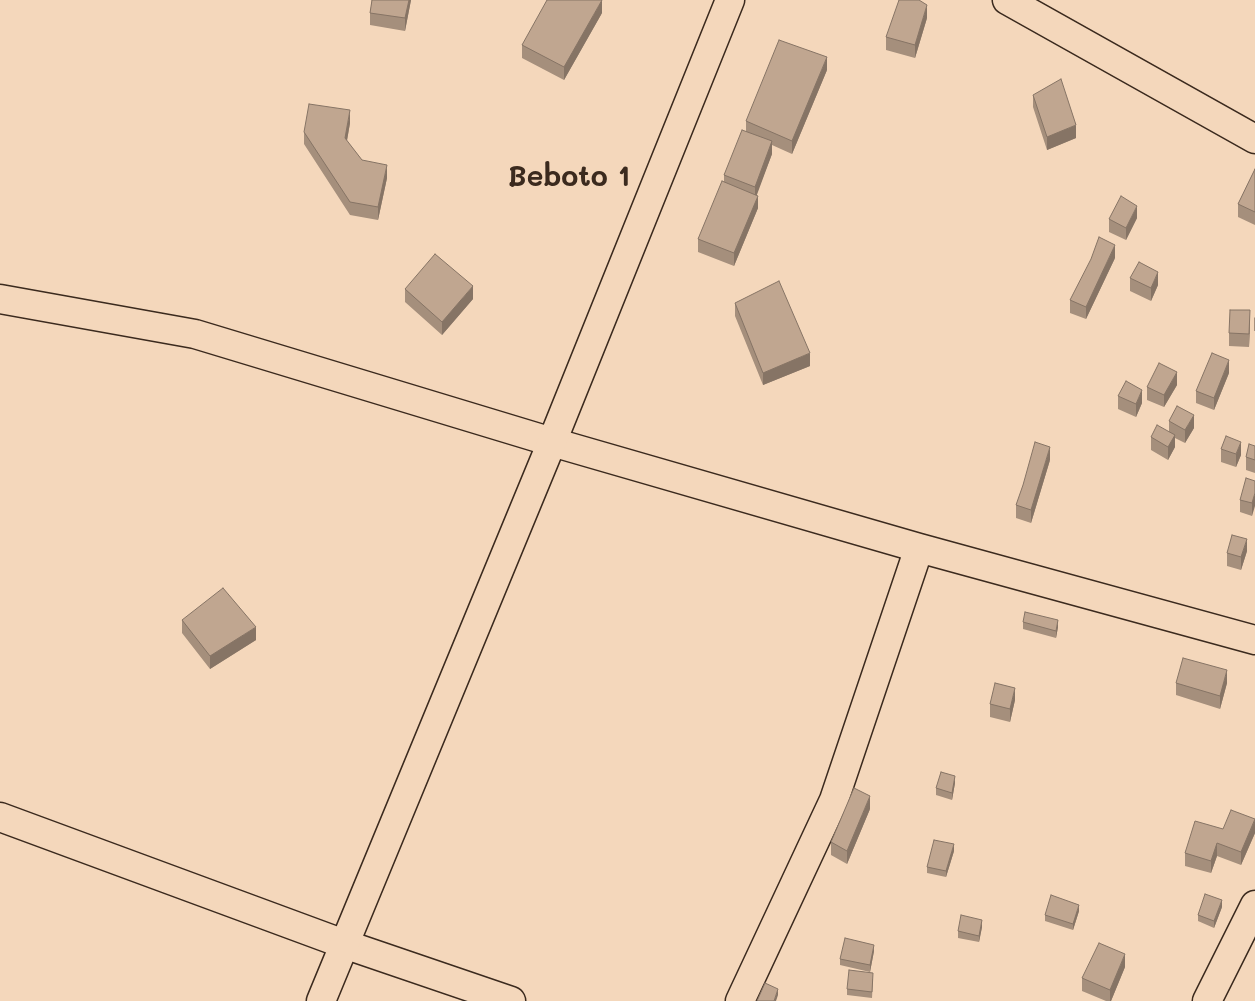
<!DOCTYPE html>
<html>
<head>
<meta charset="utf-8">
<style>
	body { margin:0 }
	canvas { display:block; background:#f4d7bb }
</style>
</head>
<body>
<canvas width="1255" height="1001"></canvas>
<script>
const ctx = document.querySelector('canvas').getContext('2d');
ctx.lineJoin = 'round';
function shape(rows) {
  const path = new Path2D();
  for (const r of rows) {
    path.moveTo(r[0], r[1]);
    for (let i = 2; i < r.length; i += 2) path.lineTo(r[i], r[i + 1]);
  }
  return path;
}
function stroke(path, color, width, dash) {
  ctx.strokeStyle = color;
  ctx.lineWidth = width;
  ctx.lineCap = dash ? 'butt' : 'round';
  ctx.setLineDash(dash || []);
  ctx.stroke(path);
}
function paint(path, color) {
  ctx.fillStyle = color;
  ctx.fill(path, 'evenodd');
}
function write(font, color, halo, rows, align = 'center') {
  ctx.font = font + ' Mali,sans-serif';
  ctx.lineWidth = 4;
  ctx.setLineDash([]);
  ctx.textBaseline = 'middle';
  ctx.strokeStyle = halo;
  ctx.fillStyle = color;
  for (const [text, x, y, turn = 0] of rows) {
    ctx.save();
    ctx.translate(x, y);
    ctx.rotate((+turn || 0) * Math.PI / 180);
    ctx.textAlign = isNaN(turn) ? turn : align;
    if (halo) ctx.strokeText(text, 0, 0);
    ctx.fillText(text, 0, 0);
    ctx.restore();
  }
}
const minor = shape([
	[0,299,195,334,552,442,919,548,1255,640],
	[0,817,344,944,511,1001],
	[740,1001,834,800,919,548],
	[1207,1001,1255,905]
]);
const tertiary = shape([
	[1007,0,1255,139],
	[321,1001,552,442,730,0]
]);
const wall = shape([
	[372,0,411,0,405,31,370,25,370,13],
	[602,13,564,80,522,58,522,45],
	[927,18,915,58,886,50,886,37],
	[827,70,792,154,772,145,772,154,756,195,758,208,734,266,698,252,698,239,724,182,724,175,746,131,746,121],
	[1033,95,1076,138,1047,150,1033,107],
	[350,123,347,141,362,160,387,178,378,220,350,215,304,144,304,132],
	[1255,169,1255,225,1238,217,1238,204],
	[1137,218,1126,240,1109,232,1109,219],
	[1115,258,1086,319,1070,313,1070,300],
	[1130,278,1158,285,1151,301,1130,291],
	[405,289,473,299,442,335,405,302],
	[735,303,810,366,763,385,735,316],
	[1255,317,1255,331,1254,331,1254,318],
	[1250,323,1249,347,1229,346,1229,333],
	[1229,373,1214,410,1196,403,1196,391],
	[1177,385,1164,407,1147,400,1147,387],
	[1118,396,1142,403,1136,417,1118,409],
	[1169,421,1194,428,1185,443,1175,438,1175,447,1168,460,1151,450,1151,437,1169,431],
	[1255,446,1255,473,1246,470,1246,457],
	[1221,449,1241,455,1236,467,1221,462],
	[1050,460,1031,523,1016,518,1016,505],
	[1255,481,1252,516,1240,512,1240,500],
	[1247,551,1241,570,1227,566,1227,553],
	[182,620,256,640,210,669,182,633],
	[1023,622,1058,627,1056,638,1023,629],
	[1176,683,1227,683,1220,709,1176,695],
	[1015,700,1010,722,990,717,990,704],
	[955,783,952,800,936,795,936,788],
	[870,809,847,864,831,855,831,842],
	[1255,819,1255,833,1241,865,1217,856,1211,873,1185,866,1185,853,1223,829],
	[954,851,946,877,927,873,927,867],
	[1222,907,1214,928,1198,921,1198,915],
	[1079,911,1073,930,1045,921,1045,915],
	[982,927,979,942,958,938,958,931],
	[874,951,870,972,840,965,840,959],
	[1125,967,1111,1001,1106,1001,1082,991,1082,978],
	[873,979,872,998,847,995,847,989]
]);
const shadedWall = shape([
	[409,0,411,0,405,31,405,18],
	[602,0,602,13,564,80,564,67],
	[927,5,927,18,915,58,915,45],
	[827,57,827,70,792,154,792,141],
	[350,110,350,123,345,151,345,138],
	[1076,125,1076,138,1047,150,1047,137],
	[772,141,772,154,755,200,755,187],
	[387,165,387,178,378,220,378,207],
	[758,196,758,208,734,266,734,253],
	[1137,206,1137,218,1126,240,1126,228],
	[1115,245,1115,258,1086,319,1086,307],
	[1158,272,1158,285,1151,301,1151,288],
	[473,286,473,299,442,335,442,322],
	[1250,310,1250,323,1249,347,1249,334],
	[810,353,810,366,763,385,763,373],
	[1229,360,1229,373,1214,410,1214,398],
	[1177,372,1177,385,1164,407,1164,395],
	[1142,390,1142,403,1136,417,1136,404],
	[1194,415,1194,428,1185,443,1185,430],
	[1175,435,1175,447,1168,460,1168,447],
	[1241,442,1241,455,1236,467,1236,454],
	[1050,447,1050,460,1031,523,1031,510],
	[1255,493,1255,506,1252,516,1252,503],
	[1247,539,1247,551,1241,570,1241,557],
	[1058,620,1058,627,1056,638,1056,631],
	[256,627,256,640,210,669,210,656],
	[1227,670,1227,683,1220,709,1220,696],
	[1015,688,1015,700,1010,722,1010,709],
	[955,776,955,783,952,800,952,793],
	[870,796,870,809,847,864,847,851],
	[1255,820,1255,833,1241,865,1241,852],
	[1217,843,1217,856,1211,873,1211,861],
	[954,844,954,851,946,877,946,871],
	[1222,900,1222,907,1214,928,1214,921],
	[1079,905,1079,911,1073,930,1073,924],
	[982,920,982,927,979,942,979,936],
	[874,945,874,951,870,972,870,965],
	[1125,954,1125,967,1111,1001,1110,1001,1110,990],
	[778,989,778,995,776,1001,774,1001]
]);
const building = shape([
	[372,0,409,0,405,18,370,13,372,0],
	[547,0,602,0,564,67,522,45,547,0],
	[899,0,919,0,927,5,915,45,886,37,899,0],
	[779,40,827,57,792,141,746,121,779,40],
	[1061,79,1076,125,1047,137,1033,95,1061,79],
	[309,104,350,110,345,138,362,160,387,165,378,207,350,202,304,132,309,104],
	[742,130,772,141,755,187,724,175,742,130],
	[1255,169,1255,212,1238,204,1255,169],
	[722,181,758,196,734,253,698,239,722,181],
	[1121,196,1137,206,1126,228,1109,219,1121,196],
	[1099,237,1115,245,1086,307,1070,300,1091,259,1099,237],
	[435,254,473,286,442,322,405,289,435,254],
	[1139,262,1158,272,1151,288,1130,278,1139,262],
	[779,281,810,353,763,373,735,303,779,281],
	[1230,310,1250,310,1249,334,1229,333,1230,310],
	[1212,353,1229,360,1214,398,1196,391,1212,353],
	[1159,363,1177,372,1164,395,1147,387,1159,363],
	[1126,381,1142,390,1136,404,1118,396,1126,381],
	[1177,406,1194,415,1185,430,1169,421,1177,406],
	[1157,425,1175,435,1168,447,1151,437,1157,425],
	[1226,436,1241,442,1236,454,1221,449,1226,436],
	[1035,442,1050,447,1031,510,1016,505,1023,485,1035,442],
	[1249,444,1255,446,1255,460,1246,457,1249,444],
	[1246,478,1255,481,1255,493,1252,503,1240,500,1246,478],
	[1232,535,1247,539,1241,557,1227,553,1232,535],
	[223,588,256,627,210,656,182,620,223,588],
	[1025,612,1058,620,1056,631,1023,622,1025,612],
	[1183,658,1227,670,1220,696,1176,683,1183,658],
	[995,683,1015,688,1010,709,990,704,995,683],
	[941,772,955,776,952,793,936,788,941,772],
	[854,788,870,796,847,851,831,842,854,788],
	[1231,810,1255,819,1241,852,1217,843,1211,861,1185,853,1195,821,1223,829,1231,810],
	[934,840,954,844,946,871,927,867,934,840],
	[1205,894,1222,900,1214,921,1198,915,1205,894],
	[1051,895,1079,905,1073,924,1045,915,1051,895],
	[961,915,982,920,979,936,958,931,961,915],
	[845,938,874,945,870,965,840,959,845,938],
	[1099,943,1125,954,1110,990,1082,978,1099,943],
	[849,970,873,973,872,992,847,989,849,970],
	[765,983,778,989,774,1001,757,1001,765,983]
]);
const townNames = [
	["Beboto 1",569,177]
];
stroke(minor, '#3b2a1e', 31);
stroke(tertiary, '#3b2a1e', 31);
stroke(minor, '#f4d7bb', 28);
stroke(tertiary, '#f4d7bb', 28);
paint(wall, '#a58f7c');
paint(shadedWall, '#867465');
paint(building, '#c0a690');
stroke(building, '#867465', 1);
write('bold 28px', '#3b2a1e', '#f4d7bb', townNames);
</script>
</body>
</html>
